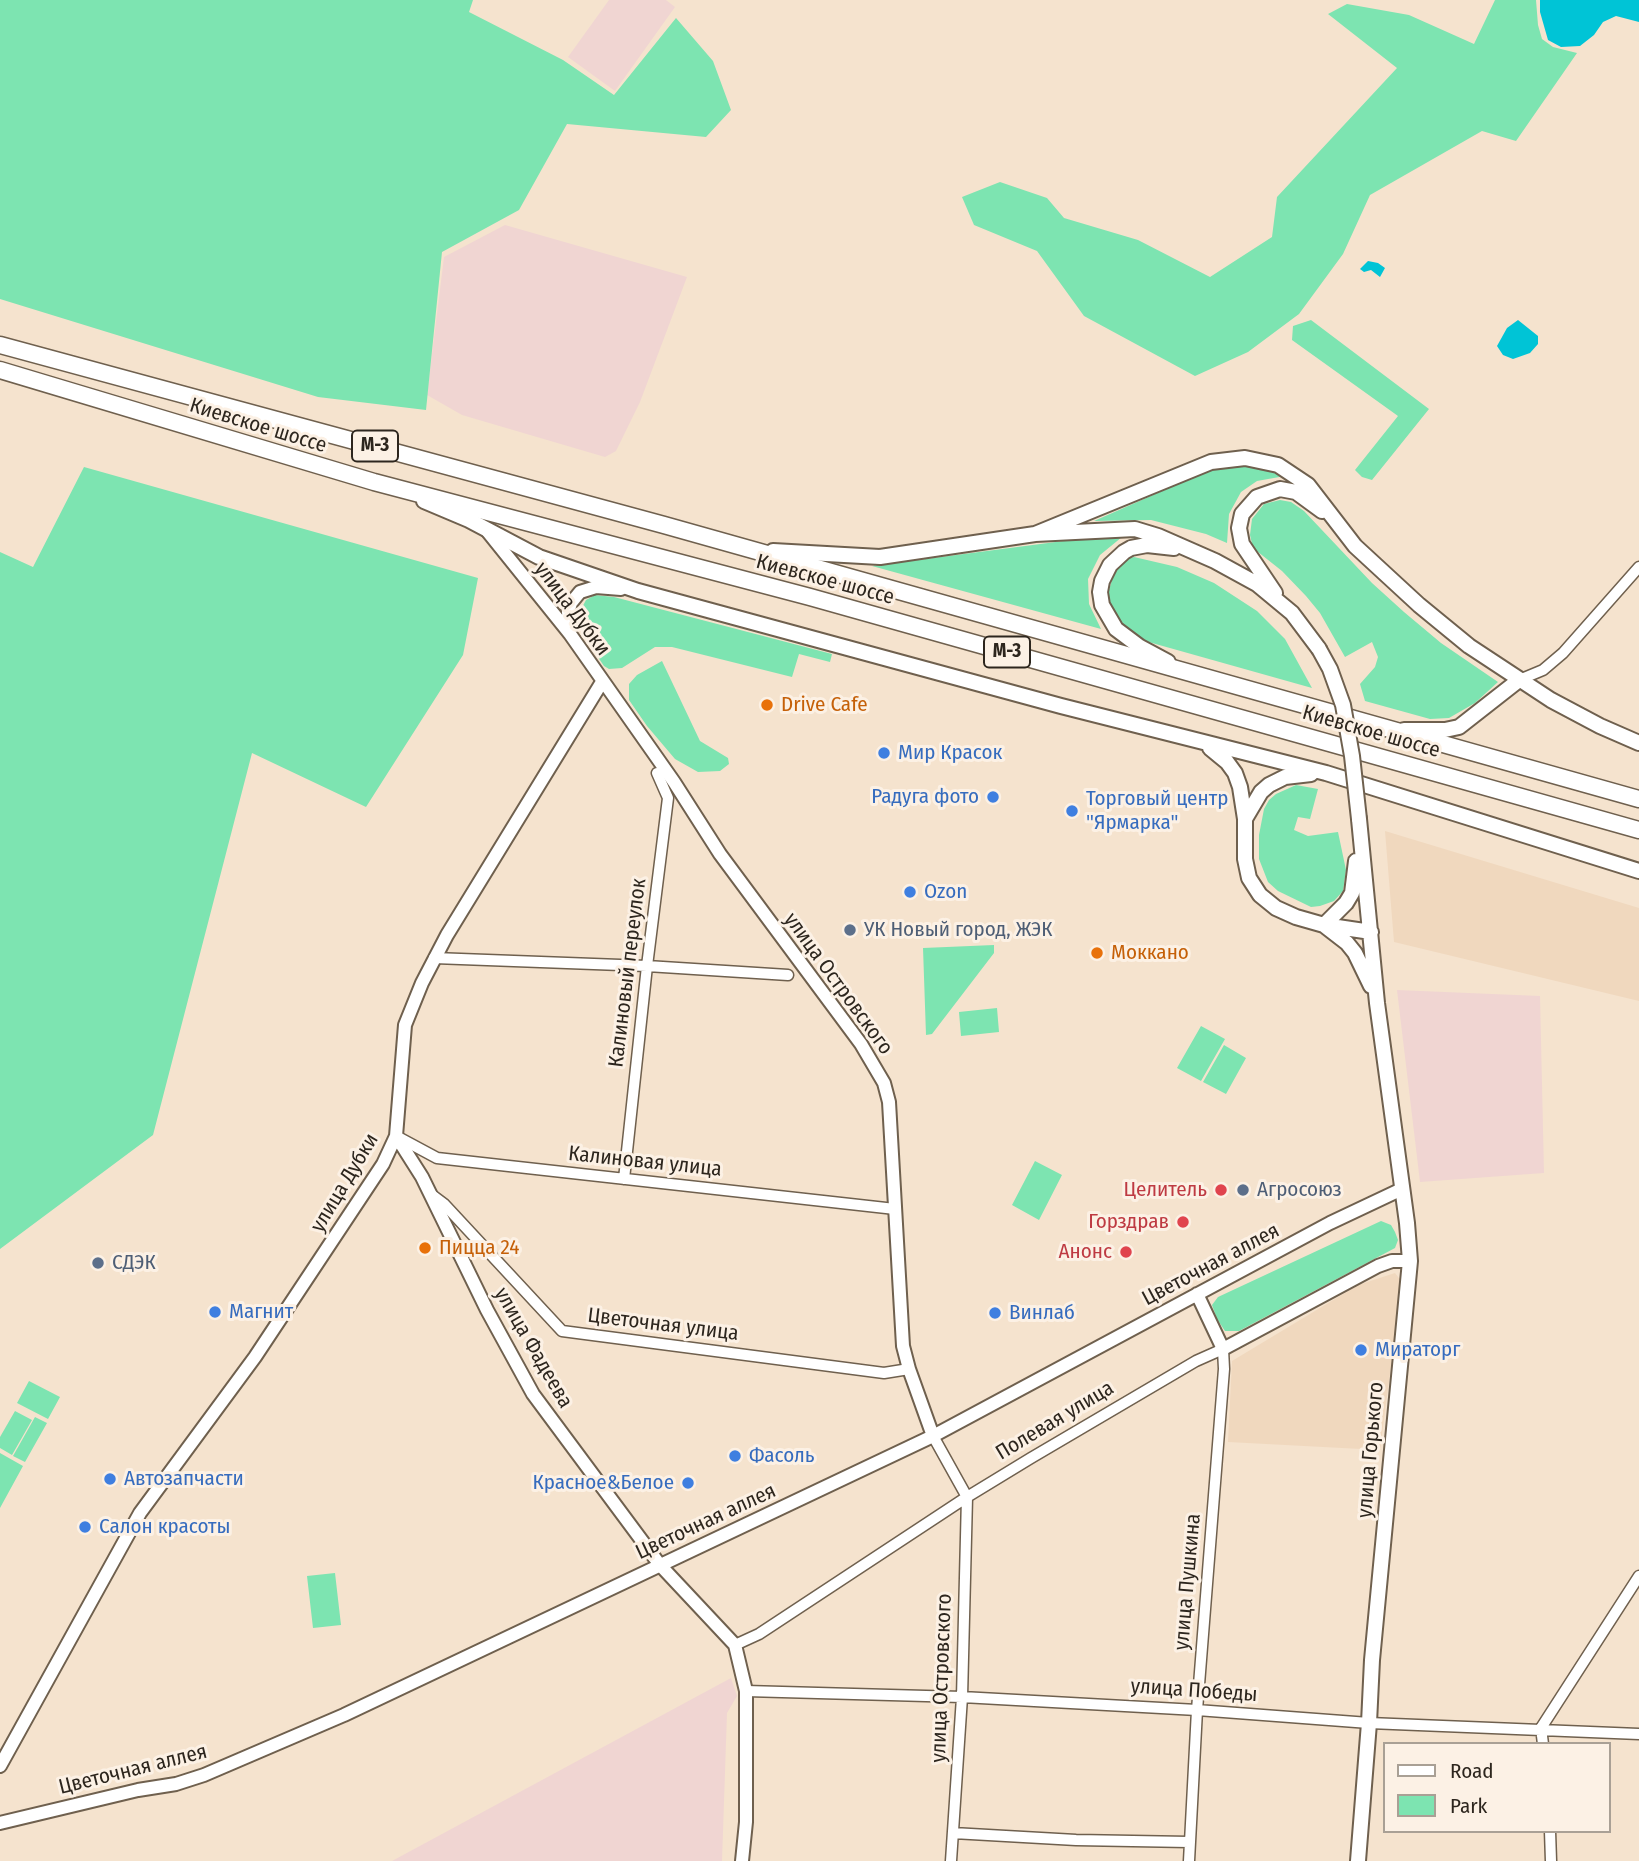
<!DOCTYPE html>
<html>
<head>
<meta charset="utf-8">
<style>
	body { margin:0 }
	#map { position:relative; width:1639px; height:1861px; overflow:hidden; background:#f5e3ce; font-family:"Fira Sans Condensed",sans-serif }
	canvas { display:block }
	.legend { position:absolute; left:1383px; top:1742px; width:228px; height:91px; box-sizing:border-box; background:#fcf1e5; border:2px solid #a9a095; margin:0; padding:9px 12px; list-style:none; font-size:21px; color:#2d261e }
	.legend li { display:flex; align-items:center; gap:14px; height:35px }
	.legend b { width:35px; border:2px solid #a9a095 }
</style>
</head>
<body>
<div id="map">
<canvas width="1639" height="1861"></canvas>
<ul class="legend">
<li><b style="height:9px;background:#fff"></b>Road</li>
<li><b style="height:19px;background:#7de4b1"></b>Park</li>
</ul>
</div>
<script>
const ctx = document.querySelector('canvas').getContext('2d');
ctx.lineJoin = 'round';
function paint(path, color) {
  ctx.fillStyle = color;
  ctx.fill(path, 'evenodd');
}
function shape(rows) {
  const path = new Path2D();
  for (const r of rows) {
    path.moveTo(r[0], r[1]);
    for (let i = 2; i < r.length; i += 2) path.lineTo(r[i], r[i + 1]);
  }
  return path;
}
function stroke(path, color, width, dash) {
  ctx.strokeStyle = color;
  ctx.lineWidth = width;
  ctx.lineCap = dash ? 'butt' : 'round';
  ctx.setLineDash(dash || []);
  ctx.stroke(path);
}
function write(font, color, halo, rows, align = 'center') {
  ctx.font = font + ' "Fira Sans Condensed",sans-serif';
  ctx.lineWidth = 6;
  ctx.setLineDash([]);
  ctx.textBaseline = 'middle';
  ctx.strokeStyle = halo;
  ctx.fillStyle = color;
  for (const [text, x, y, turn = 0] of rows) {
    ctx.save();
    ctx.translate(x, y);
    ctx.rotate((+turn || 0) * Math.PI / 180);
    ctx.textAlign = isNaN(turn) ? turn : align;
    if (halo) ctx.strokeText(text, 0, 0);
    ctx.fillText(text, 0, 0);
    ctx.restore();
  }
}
const built = shape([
	[1385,831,1639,908,1639,1001,1394,942],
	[1395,1273,1402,1282,1380,1450,1228,1442,1232,1361,1358,1285]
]);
const industrial = shape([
	[609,0,666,0,675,7,615,91,568,57],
	[505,225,687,277,640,402,616,451,605,457,462,415,427,395,444,257],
	[1397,990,1540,996,1544,1173,1420,1182],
	[731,1678,737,1696,727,1713,722,1861,392,1861]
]);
const green = shape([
	[0,0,473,0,469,12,563,60,614,95,676,18,713,61,731,110,706,137,567,124,519,210,442,252,426,410,318,397,0,299],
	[1495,0,1536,0,1538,25,1542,39,1553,47,1577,53,1516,141,1482,131,1370,195,1343,254,1299,314,1248,352,1195,376,1084,316,1037,251,974,225,962,197,1000,182,1047,198,1064,218,1138,240,1210,277,1272,237,1277,197,1397,68,1328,14,1347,4,1409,15,1474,44],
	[1311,320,1429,409,1372,480,1362,477,1355,470,1398,416,1292,340,1293,326],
	[1250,466,1285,476,1257,481,1241,492,1229,514,1227,543,1206,534,1151,520,1094,521,1210,470,1224,467],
	[84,467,478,578,463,655,366,807,252,753,153,1135,0,1249,0,552,33,567],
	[1280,500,1291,502,1304,511,1372,583,1404,612,1441,643,1498,682,1475,703,1449,718,1430,719,1365,701,1360,684,1375,667,1378,657,1372,642,1345,657,1320,613,1306,596,1282,571,1253,548,1250,535,1252,519,1264,504],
	[1122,537,1100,555,1088,579,1089,604,1101,629,872,566,1071,540],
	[1134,557,1177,567,1214,583,1257,611,1285,639,1312,688,1145,641,1132,633,1111,612,1107,597,1114,573,1127,559],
	[595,595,614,597,832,654,830,662,799,654,792,677,672,647,655,647,622,668,609,669,604,666,585,638,577,617,586,600],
	[662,661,700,741,728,758,729,764,720,771,698,772,675,759,647,726,629,700,629,684,637,675],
	[1296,785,1318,789,1310,819,1298,817,1294,830,1308,836,1338,832,1346,870,1343,891,1334,901,1320,906,1311,907,1278,891,1268,882,1259,859,1259,835,1264,809,1269,800,1276,794],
	[994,945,994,953,932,1034,926,1035,923,948],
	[997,1008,999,1032,961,1036,959,1012],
	[1201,1026,1225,1039,1201,1081,1177,1068],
	[1224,1045,1246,1058,1226,1094,1203,1082],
	[1035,1161,1062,1175,1039,1220,1012,1205],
	[1381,1221,1391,1225,1395,1232,1398,1240,1395,1248,1239,1331,1225,1331,1217,1319,1212,1305,1218,1297],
	[29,1381,60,1397,48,1419,17,1403],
	[15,1411,32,1420,12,1455,0,1448,0,1437],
	[35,1417,47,1423,25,1462,13,1456],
	[0,1453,23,1466,0,1508],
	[335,1573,341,1625,313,1628,307,1576]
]);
const water = shape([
	[1540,0,1639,0,1639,22,1616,16,1603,22,1594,35,1580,46,1561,47,1548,40,1540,12],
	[1368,261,1378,263,1385,268,1380,277,1371,270,1364,272,1360,269],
	[1518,320,1538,336,1538,344,1530,353,1513,359,1503,355,1497,346,1507,328]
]);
const minor = shape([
	[1519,680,1543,670,1563,653,1639,567],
	[434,958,647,966,788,975],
	[396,1136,437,1158,895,1209],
	[624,1179,647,966,668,798,657,773],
	[432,1195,444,1204,562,1331,884,1373,909,1369],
	[933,1436,967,1497,962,1697,951,1861],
	[735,1645,759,1634,967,1497,1031,1458,1196,1361,1223,1349,1224,1369,1197,1710,1189,1861],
	[746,1691,962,1697,1197,1710,1369,1723,1639,1734],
	[1543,1744,1541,1728,1639,1576],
	[1550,1831,1551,1861],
	[953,1833,1076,1840,1189,1842]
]);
const tertiary = shape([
	[488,532,570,634,674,782,720,854,861,1044,884,1083,889,1102,903,1346,909,1369,933,1436],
	[570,634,568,612,571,603,580,592,596,587,621,589],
	[396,1136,422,1177,487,1310,533,1394,660,1565,735,1645,746,1691,746,1822,742,1861],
	[1197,1294,1223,1349,1378,1266,1392,1261,1410,1261],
	[0,1766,140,1513,255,1357,383,1164,396,1136,405,1025,422,983,447,935,602,682],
	[0,1823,138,1790,176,1784,204,1775,344,1715,933,1436,1330,1223,1402,1189]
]);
const secondary = shape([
	[424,501,469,520,539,557,638,591,1061,706,1326,773,1639,871],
	[1035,534,1211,462,1245,458,1278,465,1308,485,1355,546,1419,605,1469,646,1551,700,1600,726,1639,743],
	[773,551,880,557,1035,534,1135,529,1158,536,1215,561,1257,584,1292,613,1319,649],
	[1275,593,1242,544,1239,528,1242,514,1257,497,1280,489,1296,492,1322,511],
	[1168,662,1140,647,1116,629,1102,605,1100,592,1102,581,1110,565,1124,552,1131,548,1147,545,1174,548],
	[1404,730,1445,730,1459,727,1519,680],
	[1210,748,1227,762,1235,773,1240,787,1245,819,1245,859,1249,878,1260,895,1276,908,1296,917,1324,925,1371,932],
	[1245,819,1261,792,1269,785,1285,777,1311,774],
	[1324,925,1346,903,1352,893,1356,861],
	[1325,926,1347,943,1355,953,1371,986],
	[1358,1861,1369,1723,1372,1660,1410,1261,1407,1223,1377,1003,1359,819]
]);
const trunk = shape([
	[0,345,664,525,1639,799],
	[0,370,374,482,810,597,1639,830]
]);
const secondaryBridge = shape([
	[1319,649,1330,669,1343,705,1352,756,1359,819]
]);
const markers = [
	[767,705,7,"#e8710a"],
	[884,753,7,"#3f7fe0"],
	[993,797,7,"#3f7fe0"],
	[1072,811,7,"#3f7fe0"],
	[910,892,7,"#3f7fe0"],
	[850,930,7,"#5c6f8a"],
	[1097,953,7,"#e8710a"],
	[1221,1190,7,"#e0444e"],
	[1243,1190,7,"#5c6f8a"],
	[1183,1222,7,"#e0444e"],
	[425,1248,7,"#e8710a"],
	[1126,1252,7,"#e0444e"],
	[98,1263,7,"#5c6f8a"],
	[215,1312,7,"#3f7fe0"],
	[995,1313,7,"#3f7fe0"],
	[1361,1350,7,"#3f7fe0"],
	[735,1456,7,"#3f7fe0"],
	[110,1479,7,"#3f7fe0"],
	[688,1483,7,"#3f7fe0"],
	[85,1527,7,"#3f7fe0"]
];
const shields = [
	[375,446,46],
	[1007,652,46]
];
const shieldNames = [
	["М-3",375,446],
	["М-3",1007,652]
];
const streetNames = [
	["Киевское шоссе",258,426,17],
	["Киевское шоссе",825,580,15],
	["улица Дубки",572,609,53],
	["Киевское шоссе",1371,732,16],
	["Калиновый переулок",628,973,-83],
	["улица Островского",838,984,54],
	["Калиновая улица",645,1162,6],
	["улица Дубки",345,1183,-59],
	["Цветочная аллея",1211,1265,-28],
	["Цветочная улица",663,1325,7],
	["улица Фадеева",533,1348,60],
	["Полевая улица",1055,1421,-31],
	["улица Горького",1371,1450,-85],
	["Цветочная аллея",706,1522,-25],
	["улица Пушкина",1188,1582,-85],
	["улица Островского",942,1678,-88],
	["улица Победы",1194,1691,4],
	["Цветочная аллея",133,1770,-14]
];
const foodNames = [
	["Drive Cafe",781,705],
	["Моккано",1111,953],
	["Пицца 24",439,1248]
];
const shopNames = [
	["Мир Красок",898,753],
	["Радуга фото",979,797,"right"],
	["Торговый центр",1086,799],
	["\"Ярмарка\"",1086,823],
	["Ozon",924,892],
	["Магнит",229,1312],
	["Винлаб",1009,1313],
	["Мираторг",1375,1350],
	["Фасоль",749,1456],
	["Автозапчасти",124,1479],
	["Красное&Белое",674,1483,"right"],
	["Салон красоты",99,1527]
];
const serviceNames = [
	["УК Новый город, ЖЭК",864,930],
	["Агросоюз",1257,1190],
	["СДЭК",112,1263]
];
const healthNames = [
	["Целитель",1207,1190],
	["Горздрав",1169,1222],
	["Анонс",1112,1252]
];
paint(built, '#f0d8be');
paint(industrial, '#f0d5d2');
paint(green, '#7de4b1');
paint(water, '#00c4d6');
stroke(minor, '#6f604e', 13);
stroke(tertiary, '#6f604e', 16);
stroke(secondary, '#6f604e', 18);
stroke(trunk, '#6f604e', 19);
stroke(minor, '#fff', 10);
stroke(tertiary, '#fff', 12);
stroke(secondary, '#fff', 14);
stroke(trunk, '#fff', 16);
stroke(secondaryBridge, '#6f604e', 18, []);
stroke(secondaryBridge, '#fff', 14);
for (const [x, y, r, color] of markers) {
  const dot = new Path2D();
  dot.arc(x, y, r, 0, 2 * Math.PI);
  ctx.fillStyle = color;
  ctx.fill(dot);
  stroke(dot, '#fcf1e5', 2.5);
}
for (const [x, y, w] of shields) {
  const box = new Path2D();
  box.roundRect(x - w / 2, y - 15.5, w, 31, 5);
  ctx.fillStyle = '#fcf1e5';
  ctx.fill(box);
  stroke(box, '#2d261e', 2);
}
write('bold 19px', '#2d261e', null, shieldNames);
write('21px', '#2d261e', '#fcf1e5', streetNames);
write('21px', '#c56008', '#fcf1e5', foodNames, 'left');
write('21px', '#366cbe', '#fcf1e5', shopNames, 'left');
write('21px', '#4e5e75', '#fcf1e5', serviceNames, 'left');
write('21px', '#be3a42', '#fcf1e5', healthNames, 'right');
</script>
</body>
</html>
